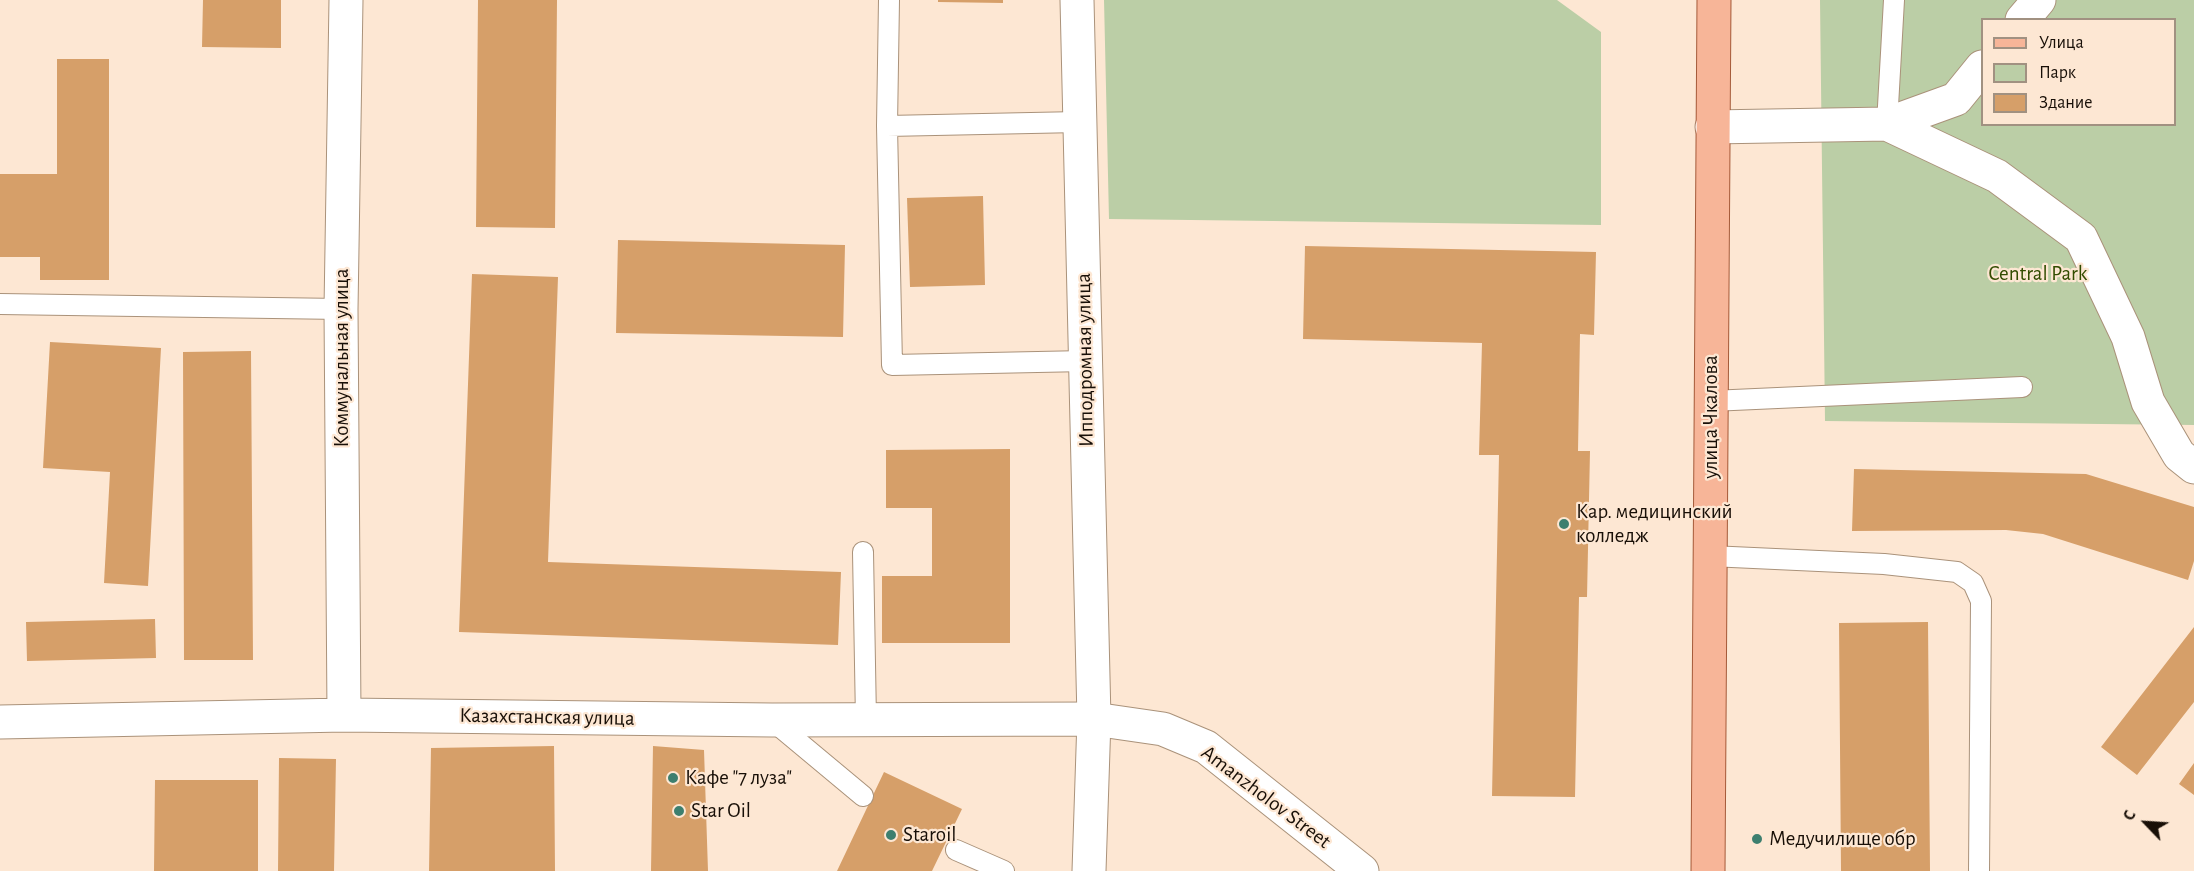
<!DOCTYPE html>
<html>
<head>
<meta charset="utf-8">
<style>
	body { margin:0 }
	#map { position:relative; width:2194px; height:871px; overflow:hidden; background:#fde7d3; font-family:"Alegreya Sans",sans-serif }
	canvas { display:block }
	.legend { position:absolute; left:1981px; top:18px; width:195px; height:108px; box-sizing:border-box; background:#fde7d3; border:2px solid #a19181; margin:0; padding:8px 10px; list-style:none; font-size:18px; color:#180f07 }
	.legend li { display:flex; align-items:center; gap:12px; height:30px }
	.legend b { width:30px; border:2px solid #a19181 }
	.north { position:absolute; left:2116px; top:793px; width:60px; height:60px; -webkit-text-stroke:4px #fde7d3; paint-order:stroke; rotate:295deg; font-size:16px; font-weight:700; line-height:24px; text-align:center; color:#180f07 }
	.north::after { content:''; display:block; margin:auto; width:21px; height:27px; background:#180f07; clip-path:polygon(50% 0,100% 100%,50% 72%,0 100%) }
</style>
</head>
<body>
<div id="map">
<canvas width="2194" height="871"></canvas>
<ul class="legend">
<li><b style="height:8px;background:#f7b598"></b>Улица</li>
<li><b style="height:16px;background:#bbcea6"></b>Парк</li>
<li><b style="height:16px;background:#d69f69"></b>Здание</li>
</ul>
<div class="north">С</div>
</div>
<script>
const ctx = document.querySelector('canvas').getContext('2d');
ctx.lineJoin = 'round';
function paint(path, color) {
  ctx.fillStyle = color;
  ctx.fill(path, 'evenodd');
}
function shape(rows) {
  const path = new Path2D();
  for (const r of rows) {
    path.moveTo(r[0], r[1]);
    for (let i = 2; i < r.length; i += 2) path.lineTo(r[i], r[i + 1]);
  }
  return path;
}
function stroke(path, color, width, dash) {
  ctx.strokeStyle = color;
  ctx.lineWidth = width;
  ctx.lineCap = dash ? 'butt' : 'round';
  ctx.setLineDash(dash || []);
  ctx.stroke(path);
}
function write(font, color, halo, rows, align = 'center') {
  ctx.font = font + ' "Alegreya Sans",sans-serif';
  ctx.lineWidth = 4.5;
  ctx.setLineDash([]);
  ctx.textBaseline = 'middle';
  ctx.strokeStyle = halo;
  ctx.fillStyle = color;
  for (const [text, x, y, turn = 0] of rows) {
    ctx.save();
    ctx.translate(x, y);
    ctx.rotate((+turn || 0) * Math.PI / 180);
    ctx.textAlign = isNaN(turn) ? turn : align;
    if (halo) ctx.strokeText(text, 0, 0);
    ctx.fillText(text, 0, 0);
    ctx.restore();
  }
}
const green = shape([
	[1104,0,1557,0,1601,32,1601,225,1109,219],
	[1820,0,2194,0,2194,425,1825,421],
	[1982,20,2174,20,2174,124,1982,124]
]);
const building = shape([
	[203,0,281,0,281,48,202,47],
	[478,0,557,0,555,228,476,227],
	[938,0,1003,0,1003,3,938,2],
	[57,59,109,59,109,280,40,280,40,257,0,257,0,174,57,174],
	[983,196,985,285,910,287,907,198],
	[618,240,845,245,843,337,616,333],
	[1305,246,1596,252,1594,335,1580,334,1578,451,1590,451,1587,597,1579,597,1575,797,1492,796,1499,455,1479,455,1482,343,1303,339],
	[472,274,558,277,548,562,841,572,838,645,459,632],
	[50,342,161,348,148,586,104,583,110,472,43,468],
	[251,351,253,660,184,660,183,352],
	[1010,449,1010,643,882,643,882,576,932,576,932,508,886,508,886,450],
	[1854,469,2086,474,2194,507,2194,561,2188,580,2043,534,2006,530,1852,531],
	[155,619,156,658,27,661,26,622],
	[1928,622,1930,871,1841,871,1839,623],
	[2194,627,2194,702,2137,775,2101,747],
	[554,746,555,871,429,871,431,748],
	[653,746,704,750,708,871,651,871],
	[279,758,336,759,334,871,278,871],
	[2194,763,2194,795,2179,784],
	[884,772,962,809,932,871,837,871],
	[155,780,258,780,258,871,154,871]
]);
const lane = shape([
	[1079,122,887,126,892,365,1086,361],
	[1887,124,1894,0],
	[887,126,889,0],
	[0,304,341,309],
	[1711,401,2022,387],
	[863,552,866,720],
	[1710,556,1884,564,1957,572,1973,583,1981,601,1979,871],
	[773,721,863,796],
	[956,850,1004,871]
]);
const street = shape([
	[2022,20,2039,0],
	[1887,124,1997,176,2081,238,2128,337,2148,402,2179,455,2194,467],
	[1712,127,1887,124,1956,99,1982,67],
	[344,715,341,309,346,0],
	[0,722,344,715,772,720,1094,719,1163,729,1206,747,1362,871]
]);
const secondary = shape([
	[1077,0,1094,719,1089,871]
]);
const primary = shape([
	[1708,871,1714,0]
]);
const markers = [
	[1564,524,6,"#3d7f6f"],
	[673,778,6,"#3d7f6f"],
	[679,811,6,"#3d7f6f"],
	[891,835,6,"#3d7f6f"],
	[1757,839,6,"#3d7f6f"]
];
const parkNames = [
	["Central Park",2038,274]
];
const streetNames = [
	["Коммунальная улица",342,358,-90],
	["Ипподромная улица",1085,360,-91],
	["улица Чкалова",1711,417,-90],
	["Казахстанская улица",547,717,1],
	["Amanzholov Street",1266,797,37]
];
const poiNames = [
	["Кар. медицинский",1576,512],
	["колледж",1576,536],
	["Кафе \"7 луза\"",685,778],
	["Star Oil",691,811],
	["Staroil",903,835],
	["Медучилище обр",1769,839]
];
paint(green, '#bbcea6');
paint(building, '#d69f69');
stroke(lane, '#aa927a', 22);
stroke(street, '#aa927a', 35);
stroke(secondary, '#aa927a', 35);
stroke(primary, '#a55a39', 35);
stroke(lane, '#fff', 20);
stroke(street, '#fff', 33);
stroke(secondary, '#fff', 33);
stroke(primary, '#f7b598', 33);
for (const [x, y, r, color] of markers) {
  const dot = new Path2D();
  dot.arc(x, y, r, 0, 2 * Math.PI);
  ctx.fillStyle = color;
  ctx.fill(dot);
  stroke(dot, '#fde7d3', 2);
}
write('21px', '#324c00', '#fde7d3', parkNames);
write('21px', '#180f07', '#fde7d3', streetNames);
write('21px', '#180f07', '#fde7d3', poiNames, 'left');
</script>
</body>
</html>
